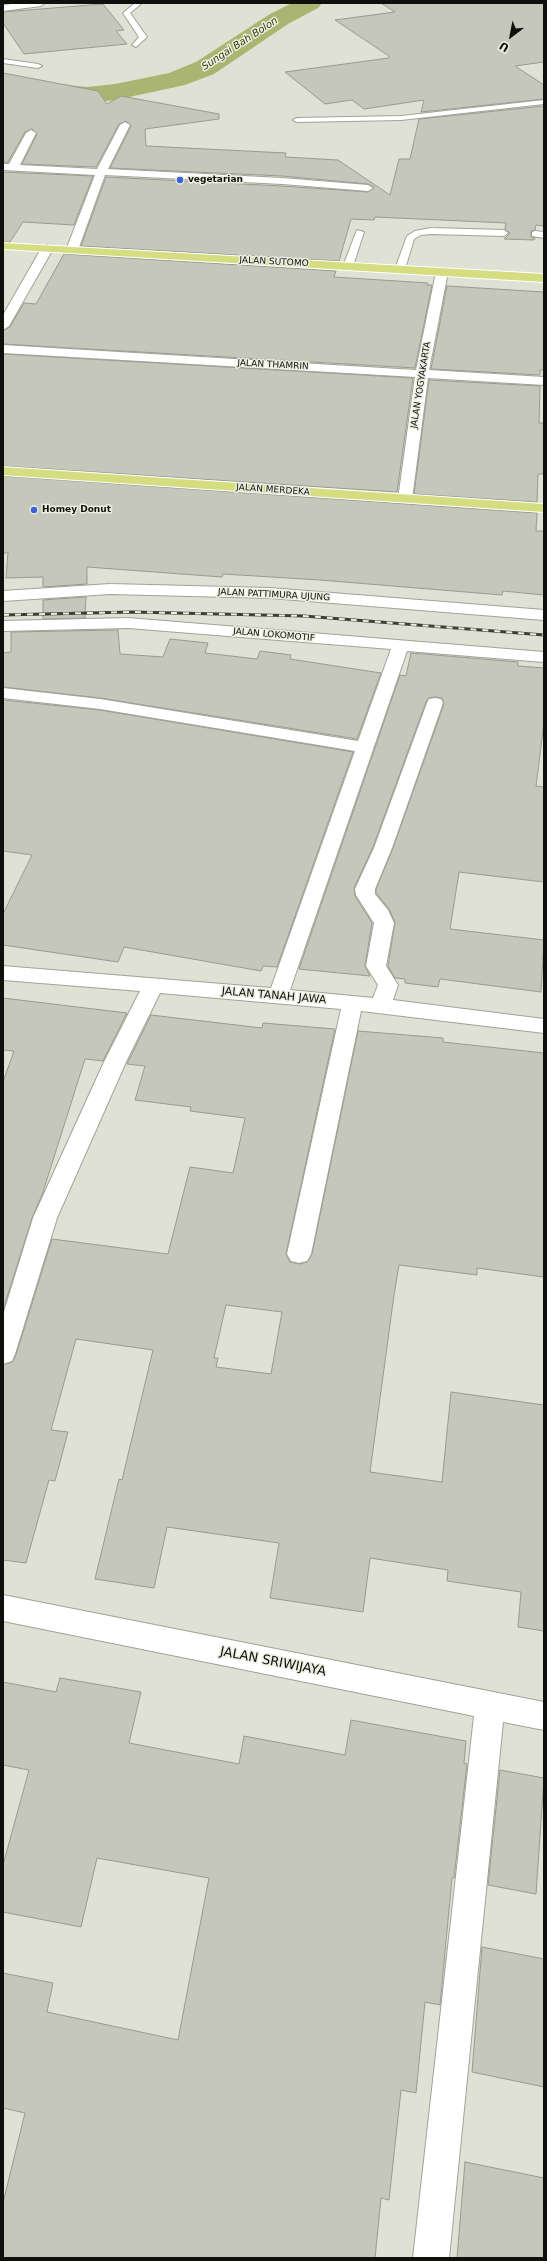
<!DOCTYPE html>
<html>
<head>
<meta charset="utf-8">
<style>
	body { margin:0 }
	#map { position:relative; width:547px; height:2261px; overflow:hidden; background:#dee1d3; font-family:"DejaVu Sans",sans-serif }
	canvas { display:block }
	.frame { position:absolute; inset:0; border:4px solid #0f100b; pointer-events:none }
	.north { position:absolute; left:491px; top:16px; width:40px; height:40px; -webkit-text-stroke:3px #ebeee1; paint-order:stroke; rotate:212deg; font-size:11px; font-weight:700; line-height:16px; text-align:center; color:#0f100b }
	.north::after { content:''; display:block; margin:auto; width:14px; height:18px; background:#0f100b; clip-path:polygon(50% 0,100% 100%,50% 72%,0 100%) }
</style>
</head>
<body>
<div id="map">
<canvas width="547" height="2261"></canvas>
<div class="frame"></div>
<div class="north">U</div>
</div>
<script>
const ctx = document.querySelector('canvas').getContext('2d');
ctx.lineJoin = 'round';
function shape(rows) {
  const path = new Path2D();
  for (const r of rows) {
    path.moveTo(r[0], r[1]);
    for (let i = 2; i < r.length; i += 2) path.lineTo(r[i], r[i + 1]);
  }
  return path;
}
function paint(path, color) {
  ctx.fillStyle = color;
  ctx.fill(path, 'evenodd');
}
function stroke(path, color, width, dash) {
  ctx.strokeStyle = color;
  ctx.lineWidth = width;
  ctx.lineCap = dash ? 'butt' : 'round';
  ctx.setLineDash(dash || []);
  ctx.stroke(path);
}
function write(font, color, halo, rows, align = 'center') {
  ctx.font = font + ' "DejaVu Sans",sans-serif';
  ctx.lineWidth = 3;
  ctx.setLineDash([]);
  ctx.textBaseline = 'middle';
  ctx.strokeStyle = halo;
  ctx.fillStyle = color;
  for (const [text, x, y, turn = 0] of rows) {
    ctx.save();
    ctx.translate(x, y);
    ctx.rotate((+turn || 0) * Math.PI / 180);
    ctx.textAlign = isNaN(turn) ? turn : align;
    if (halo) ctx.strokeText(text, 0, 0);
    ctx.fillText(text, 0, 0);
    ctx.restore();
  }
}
const river = shape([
	[292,3,322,3,318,8,288,24,214,74,185,85,115,100,87,103,3,95,3,79,87,87,115,84,169,73,196,62,270,14,292,3]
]);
const building = shape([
	[381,3,544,3,544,62,515,66,544,85,544,99,421,112,424,100,364,109,352,100,325,104,285,72,389,58,389,56,335,20,395,12,381,3],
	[103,4,124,30,116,31,127,44,24,54,3,23,3,12,103,4],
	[3,73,98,91,107,104,121,96,219,114,219,119,145,129,146,146,286,153,285,157,338,160,390,195,399,159,410,159,419,119,544,106,544,226,536,225,535,230,531,231,531,237,535,238,534,240,504,239,510,233,505,229,506,223,375,217,374,220,351,219,339,261,81,246,106,177,282,186,368,192,374,187,368,184,282,176,110,168,131,126,126,121,119,124,96,167,22,164,37,134,32,129,25,132,8,162,3,162,3,73],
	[3,172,93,176,74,225,23,222,10,242,3,242,3,172],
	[64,254,336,271,334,277,428,283,427,285,432,285,415,368,3,344,3,331,10,327,24,303,36,304,64,254],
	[447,286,544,292,544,370,540,370,540,375,431,369,447,286],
	[3,354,413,378,397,492,3,466,3,354],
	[429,380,540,386,539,423,544,423,544,474,538,474,537,502,414,494,429,380],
	[3,476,537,513,536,531,544,531,544,595,503,591,502,595,320,580,223,574,222,577,87,567,87,584,43,587,43,577,6,578,8,552,3,554,3,476],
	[86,597,85,618,43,619,43,600,86,597],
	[118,630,120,654,163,657,170,639,208,643,205,653,257,659,260,651,291,655,290,659,381,673,357,739,100,698,3,687,3,653,11,652,11,632,118,630],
	[411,653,518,662,518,666,544,668,544,722,536,786,544,787,544,882,459,872,450,929,544,940,541,992,440,979,438,987,405,983,405,979,395,978,388,966,395,922,389,909,376,893,376,889,393,848,444,704,442,698,435,697,429,698,426,702,373,847,354,888,355,896,372,923,365,966,370,976,299,969,400,675,406,676,411,653],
	[3,700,100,710,353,752,277,967,263,966,261,971,124,947,118,962,3,945,3,914,32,855,3,851,3,700],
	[3,998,127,1013,103,1061,85,1059,42,1195,32,1218,3,1310,3,1082,14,1051,3,1050,3,998],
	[151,1015,262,1028,263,1023,335,1029,286,1254,290,1262,299,1264,307,1262,312,1254,358,1031,443,1038,443,1042,544,1053,544,1277,477,1268,477,1275,399,1265,394,1295,370,1472,442,1482,451,1392,544,1405,544,1631,518,1627,521,1592,447,1581,448,1570,370,1558,363,1612,270,1598,279,1543,167,1527,154,1588,95,1579,119,1479,122,1480,153,1350,76,1339,51,1430,68,1432,55,1481,49,1480,26,1563,3,1560,3,1365,12,1362,16,1355,52,1239,168,1254,190,1167,233,1173,245,1118,190,1111,191,1107,135,1100,145,1066,127,1064,151,1015],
	[226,1305,282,1312,271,1374,216,1367,218,1358,214,1358,226,1305],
	[60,1678,141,1692,129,1743,239,1764,244,1736,345,1755,351,1720,466,1741,464,1763,467,1764,454,1878,452,1878,440,2005,425,2002,416,2093,401,2090,389,2200,381,2198,375,2258,3,2258,3,2203,25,2113,3,2108,3,1973,53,1983,47,2012,178,2040,209,1878,97,1858,81,1927,3,1912,3,1865,29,1770,3,1765,3,1682,56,1692,60,1678],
	[500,1770,544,1778,536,1894,488,1885,500,1770],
	[482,1947,544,1959,544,2087,472,2072,482,1947],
	[465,2162,544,2178,544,2258,457,2258,465,2162]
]);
const service = shape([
	[135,3,142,3,130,13,147,37,136,47,132,45,139,37,123,13,135,3],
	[3,59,38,64,42,66,38,68,3,63,3,59],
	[544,100,544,104,401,120,297,122,293,120,297,118,401,116,544,100],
	[431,228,504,230,508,233,504,236,431,234,421,235,414,239,405,269,397,271,395,269,407,236,415,231,431,228],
	[357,230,364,232,353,266,345,268,343,266,357,230],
	[535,231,544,232,544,238,532,236,532,232,535,231]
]);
const minor = shape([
	[125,122,130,125,108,169,282,178,368,185,373,188,368,191,282,184,105,175,78,250,72,254,68,252,66,250,95,175,3,170,3,164,9,164,26,133,31,130,36,133,20,165,97,169,120,125,125,122],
	[442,268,448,272,429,370,544,377,544,385,428,378,412,499,405,503,398,499,415,377,3,353,3,345,416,370,436,272,442,268],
	[110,584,270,588,544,610,544,620,270,598,110,594,3,601,3,591,110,584],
	[128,618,544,652,544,662,407,651,290,990,373,998,378,985,366,966,374,923,356,895,355,889,374,848,427,703,429,699,435,698,441,699,443,703,392,848,375,889,375,894,388,910,394,923,386,966,398,985,393,1000,544,1019,544,1033,361,1011,311,1254,307,1261,299,1263,291,1261,287,1254,341,1009,160,993,126,1062,57,1218,15,1354,12,1361,3,1364,3,1315,33,1218,104,1062,140,991,3,980,3,966,271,988,355,751,100,709,3,698,3,688,100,699,358,741,391,649,128,628,3,631,3,621,128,618],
	[3,1595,544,1702,544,1730,503,1722,449,2258,413,2258,474,1716,3,1621,3,1595]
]);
const tertiary = shape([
	[21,3,45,3,41,6,3,11,3,5,21,3],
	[47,245,53,249,9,326,3,330,3,315,41,249,47,245]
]);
const primary = shape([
	[3,243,544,274,544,282,3,249,3,243],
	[3,467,544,504,544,512,3,475,3,467]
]);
const rail = shape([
	[3,615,132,612,304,616,544,635]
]);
const markers = [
	[180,180,4,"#3a63d4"],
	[34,510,4,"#3a63d4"]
];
const farPoinames = [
	["vegetarian",188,180],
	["Homey Donut",42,510]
];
const farStreetnames = [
	["JALAN SUTOMO",274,262,3],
	["JALAN THAMRIN",273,365,3],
	["JALAN YOGYAKARTA",421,385,-81],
	["JALAN MERDEKA",273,490,4],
	["JALAN PATTIMURA UJUNG",274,595,3],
	["JALAN LOKOMOTIF",274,635,5]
];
const farWaternames = [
	["Sungai Bah Bolon",240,44,-33]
];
const streetNames = [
	["JALAN TANAH JAWA",274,996,5]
];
const nearStreetnames = [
	["JALAN SRIWIJAYA",273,1662,11]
];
paint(river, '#abb572');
paint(building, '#c5c7ba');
stroke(building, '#989a8e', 1);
stroke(service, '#a0a396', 2);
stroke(minor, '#a0a396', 2);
stroke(tertiary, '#a0a396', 2);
stroke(primary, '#fff', 2);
paint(service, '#fff');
paint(minor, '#fff');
paint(tertiary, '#fff');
paint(primary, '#d4dd80');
stroke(rail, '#3c3e37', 3);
stroke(rail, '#ebeee1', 2, [6]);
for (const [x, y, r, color] of markers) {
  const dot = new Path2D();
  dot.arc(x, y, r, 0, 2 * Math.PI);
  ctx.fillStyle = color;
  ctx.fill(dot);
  stroke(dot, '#ebeee1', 1.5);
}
write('bold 9px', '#0f100b', '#ebeee1', farPoinames, 'left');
write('9px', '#0f100b', '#ebeee1', farStreetnames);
write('italic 10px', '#373c07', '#ebeee1', farWaternames);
write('11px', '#0f100b', '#ebeee1', streetNames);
write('13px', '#0f100b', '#ebeee1', nearStreetnames);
</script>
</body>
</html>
